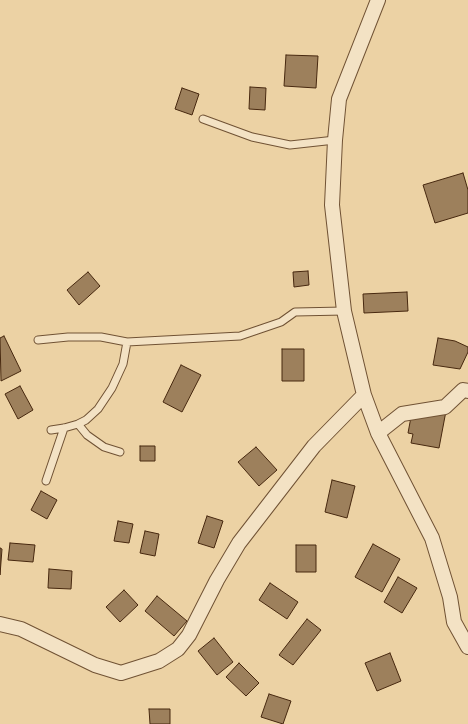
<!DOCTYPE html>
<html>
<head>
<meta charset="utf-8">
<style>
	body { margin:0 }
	canvas { display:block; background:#ecd2a4 }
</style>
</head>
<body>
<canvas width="468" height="724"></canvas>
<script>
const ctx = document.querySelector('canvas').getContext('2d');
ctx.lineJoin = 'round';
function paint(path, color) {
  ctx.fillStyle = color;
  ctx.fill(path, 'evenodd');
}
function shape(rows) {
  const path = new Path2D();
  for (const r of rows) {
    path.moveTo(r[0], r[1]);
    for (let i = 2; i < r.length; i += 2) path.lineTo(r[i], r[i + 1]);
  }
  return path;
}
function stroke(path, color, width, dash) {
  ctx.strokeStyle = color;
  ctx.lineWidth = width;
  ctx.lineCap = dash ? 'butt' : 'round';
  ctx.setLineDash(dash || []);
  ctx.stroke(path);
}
const building = shape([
	[286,55,318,56,316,88,284,86,286,55],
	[250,87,266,88,265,110,249,109,250,87],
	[182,88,199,94,192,115,175,109,182,88],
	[463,173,468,190,468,213,435,223,423,185,463,173],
	[308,271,309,285,294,287,293,272,308,271],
	[88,272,100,286,79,305,67,290,88,272],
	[407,292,408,311,364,313,363,294,407,292],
	[4,336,21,371,1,381,0,338,4,336],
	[438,338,455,341,468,347,468,352,460,369,433,365,438,338],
	[282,349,304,349,304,381,282,381,282,349],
	[181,365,201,375,182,412,163,402,181,365],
	[20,386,33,410,18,419,5,394,20,386],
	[446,411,439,448,411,443,413,434,408,433,411,417,446,411],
	[140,446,155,446,155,461,140,461,140,446],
	[256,447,277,470,259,486,238,462,256,447],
	[332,480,355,486,347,518,325,512,332,480],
	[41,491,57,500,47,519,31,510,41,491],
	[207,516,223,521,214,548,198,543,207,516],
	[118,521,133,524,129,543,114,541,118,521],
	[145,531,159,534,155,556,140,553,145,531],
	[10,543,35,545,33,562,8,560,10,543],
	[373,544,400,559,382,592,355,577,373,544],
	[296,545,316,545,316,572,296,572,296,545],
	[0,548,2,549,0,575,0,548],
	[49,569,72,571,71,589,48,588,49,569],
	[398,577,417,588,402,613,384,602,398,577],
	[270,583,298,602,287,619,259,600,270,583],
	[124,590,138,605,120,622,106,607,124,590],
	[157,596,187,621,174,636,145,611,157,596],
	[307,619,321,630,293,665,279,655,307,619],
	[214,638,233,662,217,675,198,651,214,638],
	[390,653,401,681,377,691,365,663,390,653],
	[239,663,259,683,246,696,226,677,239,663],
	[269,694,291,701,283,724,261,717,269,694],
	[149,709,170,709,170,724,150,724,149,709]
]);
const service = shape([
	[203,119,252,137,290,145,335,140],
	[38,340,68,337,101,337,127,342,240,336,281,322,295,312,344,311],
	[78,424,87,435,104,447,120,452],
	[51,430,64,428,78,424,86,420,98,409,112,388,123,364,127,342],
	[46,481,64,428]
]);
const minor = shape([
	[378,0,339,99,335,140,332,205,344,311,364,395,378,433,432,538,450,597,454,622,468,647],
	[378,433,402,414,445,407,463,390,468,391],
	[0,624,21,629,95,665,121,673,159,661,178,649,189,635,217,580,239,543,314,446,364,395]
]);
paint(building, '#9d805c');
stroke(building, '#47280f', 1);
stroke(service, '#705234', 9);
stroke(minor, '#705234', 16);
stroke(service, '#f3e2c4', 7);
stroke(minor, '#f3e2c4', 14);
</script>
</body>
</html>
